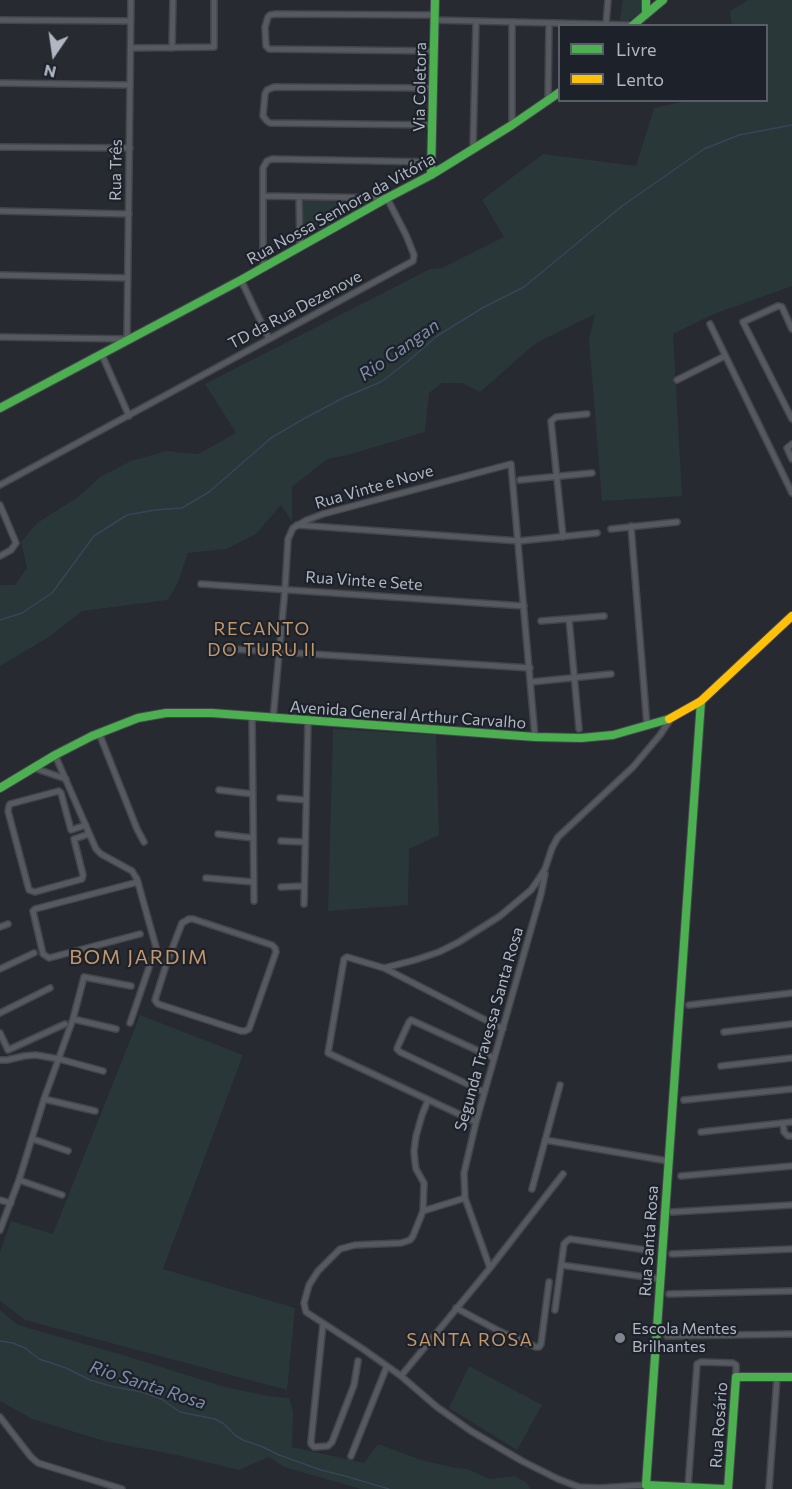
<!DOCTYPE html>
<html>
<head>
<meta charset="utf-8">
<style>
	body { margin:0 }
	#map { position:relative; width:792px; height:1489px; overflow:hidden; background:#272a31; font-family:Commissioner,sans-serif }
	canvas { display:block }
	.legend { position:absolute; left:558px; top:24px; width:210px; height:78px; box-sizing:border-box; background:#1c212a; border:2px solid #585d67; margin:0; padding:8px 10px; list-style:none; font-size:18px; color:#b1b6c2 }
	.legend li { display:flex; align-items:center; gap:12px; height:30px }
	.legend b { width:30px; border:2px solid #585d67 }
	.north { position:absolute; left:24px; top:24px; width:60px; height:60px; -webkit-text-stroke:4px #1c212a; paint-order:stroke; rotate:193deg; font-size:16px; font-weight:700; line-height:24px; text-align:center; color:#b1b6c2 }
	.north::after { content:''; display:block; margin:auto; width:21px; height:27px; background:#b1b6c2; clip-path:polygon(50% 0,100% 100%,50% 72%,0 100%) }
</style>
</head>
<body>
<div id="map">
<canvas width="792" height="1489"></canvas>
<ul class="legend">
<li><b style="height:8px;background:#4caf50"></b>Livre</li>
<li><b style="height:8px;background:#ffc107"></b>Lento</li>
</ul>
<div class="north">N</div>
</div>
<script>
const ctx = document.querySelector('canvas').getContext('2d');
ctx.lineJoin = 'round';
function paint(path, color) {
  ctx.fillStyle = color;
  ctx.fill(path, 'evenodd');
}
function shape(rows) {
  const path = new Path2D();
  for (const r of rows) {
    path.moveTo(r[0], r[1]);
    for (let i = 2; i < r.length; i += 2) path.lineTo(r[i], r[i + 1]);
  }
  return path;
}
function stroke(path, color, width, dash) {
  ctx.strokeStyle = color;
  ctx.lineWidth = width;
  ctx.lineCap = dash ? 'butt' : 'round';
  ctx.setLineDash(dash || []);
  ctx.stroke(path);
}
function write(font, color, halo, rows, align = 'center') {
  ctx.font = font + ' Commissioner,sans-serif';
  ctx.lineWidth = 4.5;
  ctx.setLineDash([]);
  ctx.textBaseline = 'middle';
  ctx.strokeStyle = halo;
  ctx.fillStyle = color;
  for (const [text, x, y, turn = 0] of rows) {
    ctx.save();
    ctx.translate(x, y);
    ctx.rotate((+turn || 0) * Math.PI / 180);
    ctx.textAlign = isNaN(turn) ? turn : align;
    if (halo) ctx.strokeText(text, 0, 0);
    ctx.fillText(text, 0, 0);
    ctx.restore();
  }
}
const green = shape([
	[623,0,642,0,642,12,628,21,620,20],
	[748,0,792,0,792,286,714,314,673,334,682,496,602,501,589,339,595,314,536,343,480,392,462,383,442,383,429,393,425,432,348,455,327,459,292,487,292,522,281,505,256,534,226,549,188,553,178,582,168,600,82,611,49,637,0,666,0,585,15,585,27,568,21,542,37,523,78,497,100,477,131,461,166,451,198,454,236,433,205,384,430,269,442,268,504,237,482,200,543,154,636,166,654,108,686,101,766,100,766,26,732,25,730,11],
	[301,199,376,200,302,240],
	[333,729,436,735,439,835,409,849,408,905,328,911],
	[140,1015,243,1055,163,1269,295,1308,287,1390,25,1320,0,1301,0,1252,11,1221,53,1234],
	[0,1310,18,1325,123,1355,225,1387,267,1396,289,1398,293,1412,292,1447,364,1463,378,1444,421,1460,451,1467,467,1469,490,1479,514,1476,527,1483,530,1489,361,1489,284,1467,269,1457,239,1470,176,1455,104,1441,32,1419,0,1401],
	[469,1366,542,1405,517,1450,449,1408]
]);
const stream = shape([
	[0,620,22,613,52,593,94,536,127,515,155,510,182,508,209,492,271,438,305,418,345,397,381,382,407,362,437,336,484,307,524,287,622,206,704,149,739,135,792,125],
	[0,1341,13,1343,25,1348,39,1359,66,1368,90,1380,114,1387,142,1392,161,1399,180,1412,215,1419,224,1424,235,1435,243,1440,263,1447,279,1455,321,1470,345,1476,389,1489]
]);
const street = shape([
	[0,20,131,21],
	[434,20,633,25],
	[606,24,608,0],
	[131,48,214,47,214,0],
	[172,48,173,0],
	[434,51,269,49,266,46,265,27,268,17,270,15,276,14,434,15],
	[0,83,130,85],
	[548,101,549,23],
	[432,125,270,123,267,121,263,116,265,94,267,90,274,87,433,88],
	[512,125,512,22],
	[0,147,130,148],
	[473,150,476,21],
	[299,197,300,246],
	[0,211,129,214],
	[263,268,263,168,267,161,272,159,432,162],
	[0,275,128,278],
	[241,280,269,339],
	[710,324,792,493],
	[792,329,782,307,778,306,743,322,792,419],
	[0,337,126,339],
	[127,339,131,0],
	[102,355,129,416],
	[677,380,725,356],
	[792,444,787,448,792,459],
	[520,480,592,473],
	[0,485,413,261,414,255,406,235,387,198,263,196],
	[0,505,16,543,11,550,0,556],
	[297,525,519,541,597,533],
	[631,526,647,726],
	[611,529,677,522],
	[563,537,551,421,556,417,587,414],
	[201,584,524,606],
	[569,619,579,729],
	[541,621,604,616],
	[217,648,530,668],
	[531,682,611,674],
	[252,717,254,901],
	[273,719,285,589,288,539,293,528,307,520,323,514,511,464,535,737],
	[99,733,137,829,144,842],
	[55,755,96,849,101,854,132,871,137,879,156,947,130,1023],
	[34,768,66,779],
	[219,790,253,794],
	[280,798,306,800],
	[86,825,71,830,61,793,59,791,10,804,9,806,8,811,29,890,35,892,82,879,83,875,74,839,89,834],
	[218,834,253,838],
	[281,841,305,842],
	[206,878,254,882],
	[138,882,35,909,33,911,43,954,49,958,140,934],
	[281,887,304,886],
	[304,904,308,721],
	[189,919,193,919,272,945,275,948,276,952,249,1029,245,1031,241,1031,158,1004,155,1000,167,962,182,923,189,919],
	[0,927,8,924],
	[384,968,503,1029],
	[0,969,34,953],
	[689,1005,792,993],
	[0,1013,50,988],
	[73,1019,116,1029],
	[724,1032,792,1024],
	[0,1033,8,1050,65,1024],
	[0,1060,7,1060,24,1056,36,1055,59,1059,103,1071],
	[721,1066,792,1058],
	[484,1092,400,1052,397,1049,398,1046,409,1022,411,1020,494,1058],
	[44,1099,95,1111],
	[428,1100,422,1115,416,1136,414,1151,415,1162,416,1169,424,1183,423,1211,413,1236,410,1240,401,1243,355,1245,340,1249,318,1271,309,1285,304,1303,306,1312,363,1349,401,1376,437,1407,471,1431,522,1461,558,1479,579,1487,599,1488,646,1485],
	[684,1100,792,1089],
	[476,1122,328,1053,344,959,347,957,384,968,415,960,439,952,459,942,500,916,531,890,538,880,545,869,552,848,558,837,633,767,660,735,670,720],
	[783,1123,784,1132,788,1136,792,1136],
	[701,1132,792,1122],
	[33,1139,68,1151],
	[545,1140,668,1161],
	[681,1176,792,1166],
	[19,1180,62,1195],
	[532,1189,560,1085],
	[0,1200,11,1203],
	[423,1211,465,1198],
	[672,1212,792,1205],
	[0,1230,19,1180,44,1099,73,1019,84,977,131,986],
	[672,1254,792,1249],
	[561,1265,660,1279],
	[490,1268,465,1198,464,1173,476,1122,541,894,545,874],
	[669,1294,792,1291],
	[456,1308,501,1332,536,1347,539,1347,541,1344,549,1282],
	[555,1310,564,1244,567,1241,570,1239,646,1250],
	[323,1324,311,1441,311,1444,314,1447,328,1446,332,1442,354,1385,358,1361],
	[667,1336,792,1334],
	[401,1376,490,1268,563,1174],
	[0,1417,31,1457,38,1463,122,1489],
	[351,1456,387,1366],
	[688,1487,697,1364,701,1362,733,1363,736,1365,736,1377],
	[769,1489,777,1377]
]);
const fast = shape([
	[646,0,646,14],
	[632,26,663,0],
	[431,175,435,0],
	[0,408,241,280,387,198,431,175,512,125,560,92],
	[701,701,646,1485,723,1489],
	[0,788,55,755,92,736,138,718,166,713,212,713,535,737,581,738,613,735,669,719],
	[728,1489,736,1377,792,1377]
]);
const slow = shape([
	[669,719,701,701,792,616]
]);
const markers = [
	[620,1338,6,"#81858f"]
];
const streetNames = [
	["Via Coletora",420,87,-89],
	["Rua Três",116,170,-89],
	["Rua Nossa Senhora da Vitória",341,209,-29],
	["TD da Rua Dezenove",295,310,-28],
	["Rua Vinte e Nove",374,487,-16],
	["Rua Vinte e Sete",364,581,4],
	["Avenida General Arthur Carvalho",408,715,4],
	["Segunda Travessa Santa Rosa",489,1029,-74],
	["Rua Santa Rosa",649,1241,-86],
	["Rua Rosário",719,1425,-86]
];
const poiNames = [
	["Escola Mentes",632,1329],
	["Brilhantes",632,1347]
];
const waterNames = [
	["Rio Gangan",399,350,-35],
	["Rio Santa Rosa",148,1385,18]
];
const neighbourhoodNames = [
	["RECANTO",262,629],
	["DO TURU II",262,650],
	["SANTA ROSA",470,1340]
];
const quarterNames = [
	["BOM JARDIM",139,957]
];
paint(green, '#293739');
stroke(stream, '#384458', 1.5);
stroke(street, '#43454a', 8);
stroke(fast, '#45474e', 10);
stroke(slow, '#45474e', 10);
stroke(street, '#565960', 5);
stroke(fast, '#4caf50', 8);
stroke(slow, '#ffc107', 8);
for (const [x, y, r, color] of markers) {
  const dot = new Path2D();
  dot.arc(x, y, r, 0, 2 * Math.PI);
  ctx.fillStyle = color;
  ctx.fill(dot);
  stroke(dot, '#1c212a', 2);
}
write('16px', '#b1b6c2', '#1c212a', streetNames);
write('16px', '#b1b6c2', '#1c212a', poiNames, 'left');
write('italic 18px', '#7c8ca7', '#1c212a', waterNames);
ctx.letterSpacing = '1.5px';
write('18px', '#c4976a', '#1c212a', neighbourhoodNames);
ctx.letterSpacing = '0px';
ctx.letterSpacing = '1.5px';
write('20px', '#c4976a', '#1c212a', quarterNames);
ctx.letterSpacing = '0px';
</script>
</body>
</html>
